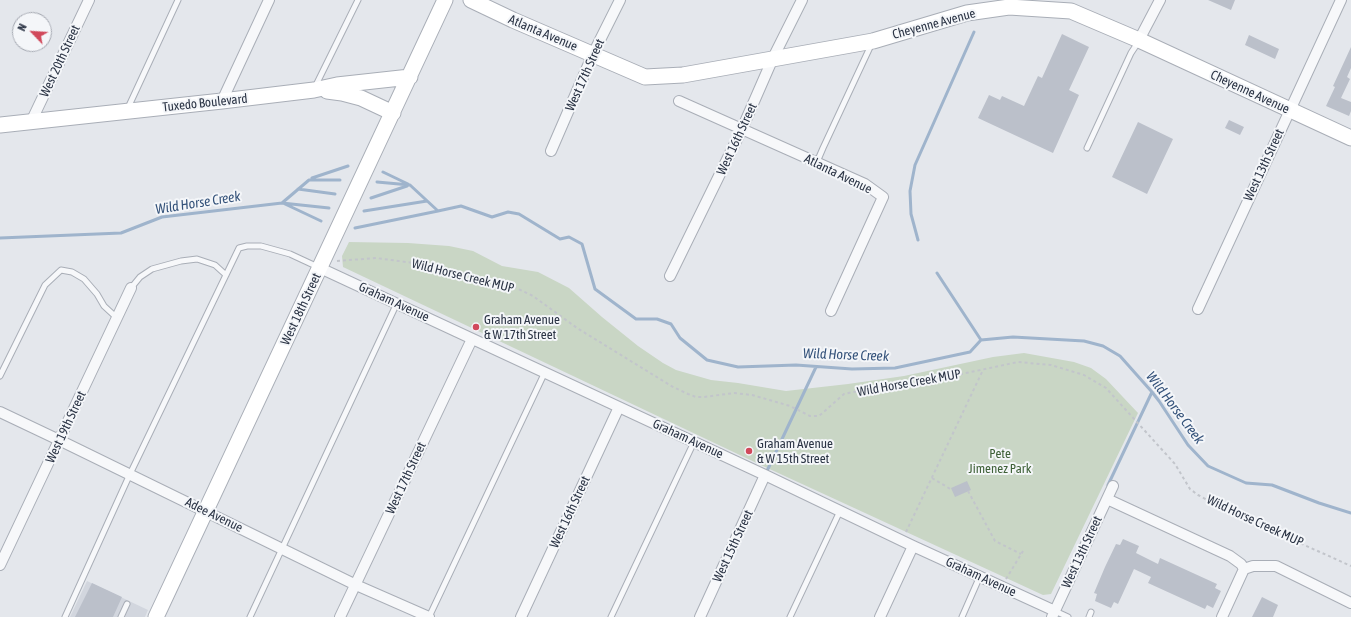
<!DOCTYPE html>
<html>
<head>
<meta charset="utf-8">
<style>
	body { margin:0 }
	#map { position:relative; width:1351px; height:617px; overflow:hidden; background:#e4e7ec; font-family:"Asap Condensed",sans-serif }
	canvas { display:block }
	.north { position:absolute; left:12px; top:12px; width:40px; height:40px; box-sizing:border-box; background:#f4f6f9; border:1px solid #a4a8b1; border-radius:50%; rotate:295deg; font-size:11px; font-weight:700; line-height:16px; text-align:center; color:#2b3445 }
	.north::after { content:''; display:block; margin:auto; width:14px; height:18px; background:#d1495b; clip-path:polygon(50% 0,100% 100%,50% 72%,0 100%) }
</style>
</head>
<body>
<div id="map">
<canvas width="1351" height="617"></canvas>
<div class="north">N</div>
</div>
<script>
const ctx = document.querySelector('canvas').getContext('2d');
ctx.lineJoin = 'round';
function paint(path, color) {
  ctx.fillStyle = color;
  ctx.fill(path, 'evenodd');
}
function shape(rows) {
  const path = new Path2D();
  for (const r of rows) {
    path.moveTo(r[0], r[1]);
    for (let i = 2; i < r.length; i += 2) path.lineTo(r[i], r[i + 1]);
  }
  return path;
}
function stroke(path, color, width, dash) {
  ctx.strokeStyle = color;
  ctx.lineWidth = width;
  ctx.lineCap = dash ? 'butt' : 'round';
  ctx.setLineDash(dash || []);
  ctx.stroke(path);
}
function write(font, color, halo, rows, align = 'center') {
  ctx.font = font + ' "Asap Condensed",sans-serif';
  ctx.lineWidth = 4;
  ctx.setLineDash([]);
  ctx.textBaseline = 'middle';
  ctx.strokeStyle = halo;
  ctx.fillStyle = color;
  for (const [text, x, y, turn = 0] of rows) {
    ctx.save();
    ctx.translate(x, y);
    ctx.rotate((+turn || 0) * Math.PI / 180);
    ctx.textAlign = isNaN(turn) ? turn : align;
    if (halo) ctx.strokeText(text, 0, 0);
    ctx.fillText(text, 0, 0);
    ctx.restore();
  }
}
const built = shape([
	[87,581,148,610,145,617,70,617]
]);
const green = shape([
	[349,242,408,243,449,246,473,251,502,266,538,272,569,288,602,317,638,346,663,363,676,370,711,380,738,383,786,391,848,384,904,376,993,357,1024,353,1074,362,1091,368,1106,379,1138,413,1051,594,1043,595,763,466,343,267,342,256]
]);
const stream = shape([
	[383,172,408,184],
	[312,178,348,166],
	[377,182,410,185,438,211,461,206,492,217,508,212,519,214,560,239,569,237,582,244,595,289,636,319,657,319,671,324,680,338,707,360,738,367,796,365,852,369,895,368,970,352,981,340,1013,337,1084,341,1103,346,1120,356,1152,392,1159,401,1188,445,1208,466,1246,483,1272,485,1319,503,1351,513],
	[298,189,335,194],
	[371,198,407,186],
	[282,203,329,208],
	[285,204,321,221],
	[364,211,427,201],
	[355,228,438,211],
	[0,238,121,233,162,217,282,203,309,180,340,180],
	[918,240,911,214,910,191,915,165,974,32],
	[937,273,981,340],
	[766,473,816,367],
	[1108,485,1152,392]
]);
const building = shape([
	[1208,0,1235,0,1231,10],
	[1062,34,1089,47,1069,90,1079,95,1053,153,978,118,989,95,1000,100,1002,96,1024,106,1038,76,1042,78],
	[1249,35,1279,49,1275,59,1245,45],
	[1351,47,1351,68,1347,77,1350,79,1341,98,1351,102,1351,111,1349,116,1326,106,1335,87,1333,86],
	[1229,120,1244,127,1240,135,1225,128],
	[1138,122,1173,139,1147,194,1112,177],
	[967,481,971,490,955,497,951,488],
	[1123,539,1139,546,1136,553,1158,564,1160,558,1217,584,1215,588,1221,591,1213,608,1207,605,1205,609,1148,583,1151,577,1134,569,1118,604,1114,602,1111,608,1095,601,1097,594,1094,593,1105,567,1116,544,1120,545],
	[92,583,122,597,113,617,75,617],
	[1262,597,1278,605,1273,617,1252,617]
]);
const path = shape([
	[337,261,376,258,429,265,508,284,533,296,577,328,673,387,688,394,696,397,704,397,734,393,752,395,790,406,810,416,819,416,844,394,853,392,905,386,1018,362,1051,365,1084,375,1106,388,1175,464,1190,489,1198,495,1222,508,1351,566],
	[932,478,952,490],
	[968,491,995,541,1021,554],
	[906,532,983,370],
	[1006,579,1023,551]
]);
const lane = shape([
	[315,87,358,0],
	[127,110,178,0],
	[1087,148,1131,53,1139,41],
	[817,162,823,148,872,43],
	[131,288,140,277,152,269,181,261,197,259,215,265,226,275],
	[0,376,45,285,61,270,72,272,84,279,97,294,104,306,117,318],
	[1055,611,1068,617],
	[65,617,130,474,239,248,247,246,261,246,290,254,318,267],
	[121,617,127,604],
	[250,617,397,303],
	[429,617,545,372],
	[611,617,694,442],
	[790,617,840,511],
	[962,617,980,576],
	[1089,617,1091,612]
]);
const street = shape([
	[1139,40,1160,0],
	[222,101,269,0],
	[679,101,865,184,883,197,831,311],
	[31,122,89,0],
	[551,151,593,54,620,0],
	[320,268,765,475,913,546,1055,611],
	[670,276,742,129,773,58,802,0],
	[1198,309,1341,0],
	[0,412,59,440,356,585,429,617],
	[1107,499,1230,556,1241,564,1244,569],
	[0,565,131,288],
	[1244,569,1253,566,1276,566,1351,603],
	[340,617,472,339],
	[521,617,619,407],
	[700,617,765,475],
	[880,617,913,546],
	[1052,617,1113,486],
	[1222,617,1244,569]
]);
const secondary = shape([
	[471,0,513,20,645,77,683,75,873,41,967,13,1009,7,1071,11,1139,40,1351,138],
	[327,91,342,93,361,98,393,113],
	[0,125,222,101,314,90,337,85,410,77],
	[156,617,445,0]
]);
const markers = [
	[476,327,4,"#d1495b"],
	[749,451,4,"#d1495b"]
];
const streetNames = [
	["Cheyenne Avenue",934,24,-15],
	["Atlanta Avenue",543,33,23],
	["West 20th Street",60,61,-65],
	["West 17th Street",585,75,-66],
	["Cheyenne Avenue",1250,92,25],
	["Tuxedo Boulevard",205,103,-6],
	["West 16th Street",737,139,-65],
	["West 13th Street",1264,165,-65],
	["Atlanta Avenue",838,174,26],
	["Wild Horse Creek MUP",463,276,14],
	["Graham Avenue",394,302,25],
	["West 18th Street",301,309,-65],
	["Wild Horse Creek MUP",909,383,-10],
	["West 19th Street",66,427,-65],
	["Graham Avenue",688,439,25],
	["West 17th Street",406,478,-65],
	["West 16th Street",570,512,-65],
	["Adee Avenue",214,515,26],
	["Wild Horse Creek MUP",1255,521,25],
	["West 15th Street",733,546,-65],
	["West 13th Street",1082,552,-65],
	["Graham Avenue",981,577,25]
];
const poiNames = [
	["Graham Avenue",484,320],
	["& W 17th Street",484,335],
	["Graham Avenue",757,444],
	["& W 15th Street",757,459]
];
const parkNames = [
	["Pete",1000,454],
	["Jimenez Park",1000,469]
];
const waterNames = [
	["Wild Horse Creek",198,203,-9],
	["Wild Horse Creek",846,355,2],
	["Wild Horse Creek",1175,408,53]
];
paint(built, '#d2d6de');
paint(green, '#c9d6c5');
stroke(stream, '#9fb4cc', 3);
paint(building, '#bbc0ca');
stroke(lane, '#a9aeb7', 7);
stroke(street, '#a9aeb7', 12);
stroke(secondary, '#a9aeb7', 17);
stroke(path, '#c2c5cb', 2, [3, 3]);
stroke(lane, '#f7f8fa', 5);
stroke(street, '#f7f8fa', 10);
stroke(secondary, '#fff', 15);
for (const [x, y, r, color] of markers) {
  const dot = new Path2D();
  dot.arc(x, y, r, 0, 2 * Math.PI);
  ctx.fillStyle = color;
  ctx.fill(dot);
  stroke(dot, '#f4f6f9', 1.5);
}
write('13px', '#2b3445', '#f4f6f9', streetNames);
write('13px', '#2b3445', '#f4f6f9', poiNames, 'left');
write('13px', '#3f6138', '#f4f6f9', parkNames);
write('italic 14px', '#34527a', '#f4f6f9', waterNames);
</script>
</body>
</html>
